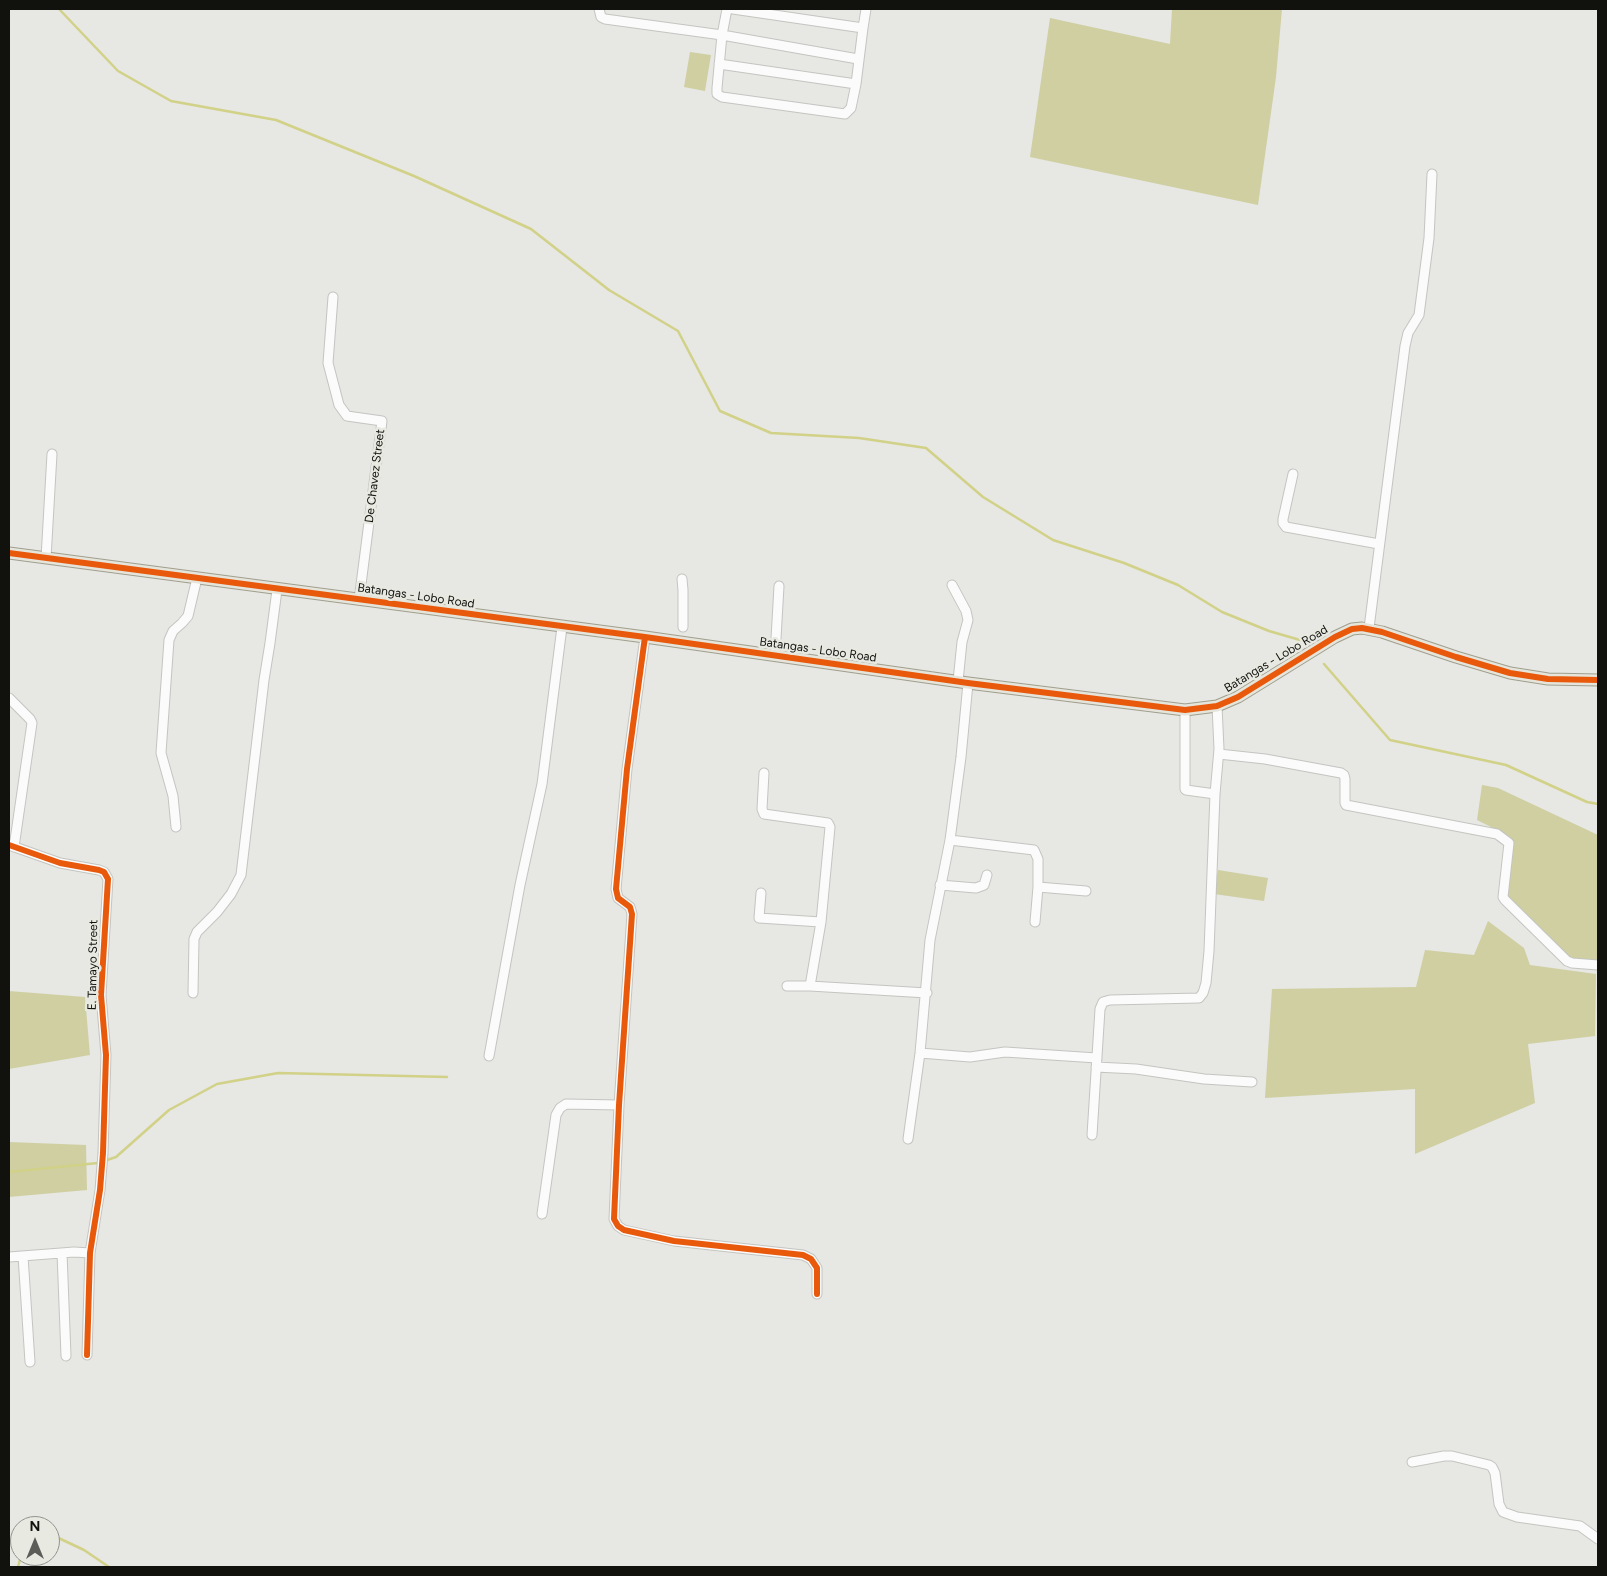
<!DOCTYPE html>
<html>
<head>
<meta charset="utf-8">
<style>
	body { margin:0 }
	#map { position:relative; width:1607px; height:1576px; overflow:hidden; background:#e7e7e3; font-family:Figtree,sans-serif }
	canvas { display:block }
	.frame { position:absolute; inset:0; border:10px solid #11110e; pointer-events:none }
	.north { position:absolute; left:10px; top:1516px; width:50px; height:50px; box-sizing:border-box; background:#e8e9e1; border:1px solid #92938d; border-radius:50%; rotate:0deg; font-size:14px; font-weight:700; line-height:20px; text-align:center; color:#11110e }
	.north::after { content:''; display:block; margin:auto; width:18px; height:22px; background:#5c5c59; clip-path:polygon(50% 0,100% 100%,50% 72%,0 100%) }
</style>
</head>
<body>
<div id="map">
<canvas width="1607" height="1576"></canvas>
<div class="frame"></div>
<div class="north">N</div>
</div>
<script>
const ctx = document.querySelector('canvas').getContext('2d');
ctx.lineJoin = 'round';
function paint(path, color) {
  ctx.fillStyle = color;
  ctx.fill(path, 'evenodd');
}
function shape(rows) {
  const path = new Path2D();
  for (const r of rows) {
    path.moveTo(r[0], r[1]);
    for (let i = 2; i < r.length; i += 2) path.lineTo(r[i], r[i + 1]);
  }
  return path;
}
function stroke(path, color, width, dash) {
  ctx.strokeStyle = color;
  ctx.lineWidth = width;
  ctx.lineCap = dash ? 'butt' : 'round';
  ctx.setLineDash(dash || []);
  ctx.stroke(path);
}
function write(font, color, halo, rows, align = 'center') {
  ctx.font = font + ' Figtree,sans-serif';
  ctx.lineWidth = 5;
  ctx.setLineDash([]);
  ctx.textBaseline = 'middle';
  ctx.strokeStyle = halo;
  ctx.fillStyle = color;
  for (const [text, x, y, turn = 0] of rows) {
    ctx.save();
    ctx.translate(x, y);
    ctx.rotate((+turn || 0) * Math.PI / 180);
    ctx.textAlign = isNaN(turn) ? turn : align;
    if (halo) ctx.strokeText(text, 0, 0);
    ctx.fillText(text, 0, 0);
    ctx.restore();
  }
}
const green = shape([
	[1172,9,1282,9,1276,77,1258,205,1030,157,1050,18,1170,44],
	[690,52,711,55,705,91,684,87],
	[1482,785,1498,788,1598,835,1598,960,1567,959,1505,899,1509,842,1491,827,1477,820],
	[1218,870,1268,878,1264,901,1214,894],
	[1488,921,1524,948,1530,965,1596,974,1595,1036,1528,1044,1535,1103,1415,1154,1415,1089,1265,1098,1272,989,1416,987,1425,950,1474,955],
	[9,991,85,997,90,1055,9,1069],
	[9,1142,86,1145,87,1190,9,1197]
]);
const stream = shape([
	[59,9,118,71,171,101,276,120,414,176,531,229,609,290,678,331,720,411,771,433,859,438,926,448,983,497,1053,540,1124,563,1178,585,1222,612,1269,631,1300,640],
	[1324,664,1390,740,1506,765,1587,802,1598,804],
	[107,1160,116,1157,169,1110,217,1084,278,1073,447,1077],
	[9,1172,98,1163],
	[50,1534,84,1550,109,1567],
	[18,1567,21,1556]
]);
const minor = shape([
	[599,9,601,17,605,19,722,35,858,59],
	[727,9,722,35,717,88,717,94,722,97,845,114,851,108,856,84,863,28],
	[733,9,863,28,866,9],
	[719,64,856,84],
	[333,297,328,363,339,405,347,416,382,421,359,600],
	[1293,474,1283,519,1283,523,1286,527,1379,544],
	[46,558,52,454],
	[682,579,683,590,683,627],
	[952,585,966,611,968,620,962,642,958,681],
	[1369,628,1405,346,1408,333,1419,315,1429,238,1432,174],
	[645,637,627,769,616,889,618,898,630,907,632,914,619,1105,614,1219,618,1226,624,1230,674,1241,803,1255,811,1259,817,1268,817,1294],
	[775,656,779,586],
	[9,698,30,719,32,723,14,847],
	[1185,710,1185,789,1186,790,1215,794],
	[1219,754,1265,759,1341,773,1344,775,1345,779,1345,803,1346,805,1497,834,1509,843,1503,897,1505,900,1567,961,1572,963,1598,965],
	[764,773,762,809,764,814,828,823,830,827,821,922,810,986],
	[176,827,173,796,161,753,169,640,173,631,182,623,188,616,197,578],
	[950,840,1034,850,1038,859,1038,887,1035,922],
	[9,845,60,863,99,870,104,872,108,879,101,995,106,1055,103,1153,100,1190,90,1253,87,1355],
	[940,885,976,888,984,885,987,875],
	[1038,887,1086,891],
	[761,893,759,918,821,922],
	[787,986,810,986,927,993],
	[193,993,194,939,197,932,217,912,231,894,241,875,264,680,270,643,277,590],
	[920,1053,970,1057,1005,1052,1097,1058],
	[489,1056,520,885,542,784,562,627],
	[1096,1067,1136,1069,1204,1079,1252,1082],
	[1092,1135,1100,1009,1103,1002,1110,1000,1199,998,1203,993,1206,983,1209,951,1215,794,1219,749,1217,706],
	[908,1139,920,1053,930,940,950,840,961,757,968,683],
	[542,1214,556,1115,560,1108,566,1104,619,1105],
	[62,1253,66,1356],
	[23,1256,30,1362],
	[9,1257,74,1252,90,1253],
	[1412,1462,1444,1456,1452,1456,1489,1465,1492,1467,1495,1473,1499,1504,1503,1512,1517,1517,1580,1526,1598,1539]
]);
const major = shape([
	[9,553,645,637,968,683,1185,710,1217,706,1238,697,1335,637,1352,629,1362,628,1382,632,1456,657,1510,673,1548,679,1598,680]
]);
const cycleway = shape([
	[9,553,645,637,968,683,1185,710,1217,706,1238,697,1335,637,1352,629,1362,628,1382,632,1456,657,1510,673,1548,679,1598,680],
	[645,637,627,769,616,889,618,898,630,907,632,914,619,1105,614,1219,618,1226,624,1230,674,1241,803,1255,811,1259,817,1268,817,1294],
	[9,845,60,863,99,870,104,872,108,879,101,995,106,1055,103,1153,100,1190,90,1253,87,1355]
]);
const streetNames = [
	["De Chavez Street",375,476,-83],
	["Batangas - Lobo Road",416,596,8],
	["Batangas - Lobo Road",818,650,8],
	["Batangas - Lobo Road",1276,659,-31],
	["E. Tamayo Street",93,965,-89]
];
paint(green, '#cfcfa2');
stroke(stream, '#d1d187', 2.5);
stroke(minor, '#c4c4c1', 11);
stroke(major, '#a09f8e', 13);
stroke(minor, '#fbfbfb', 9);
stroke(major, '#e5e5dc', 11);
stroke(cycleway, '#e8590c', 6);
write('12px', '#11110e', '#e8e9e1', streetNames);
</script>
</body>
</html>
